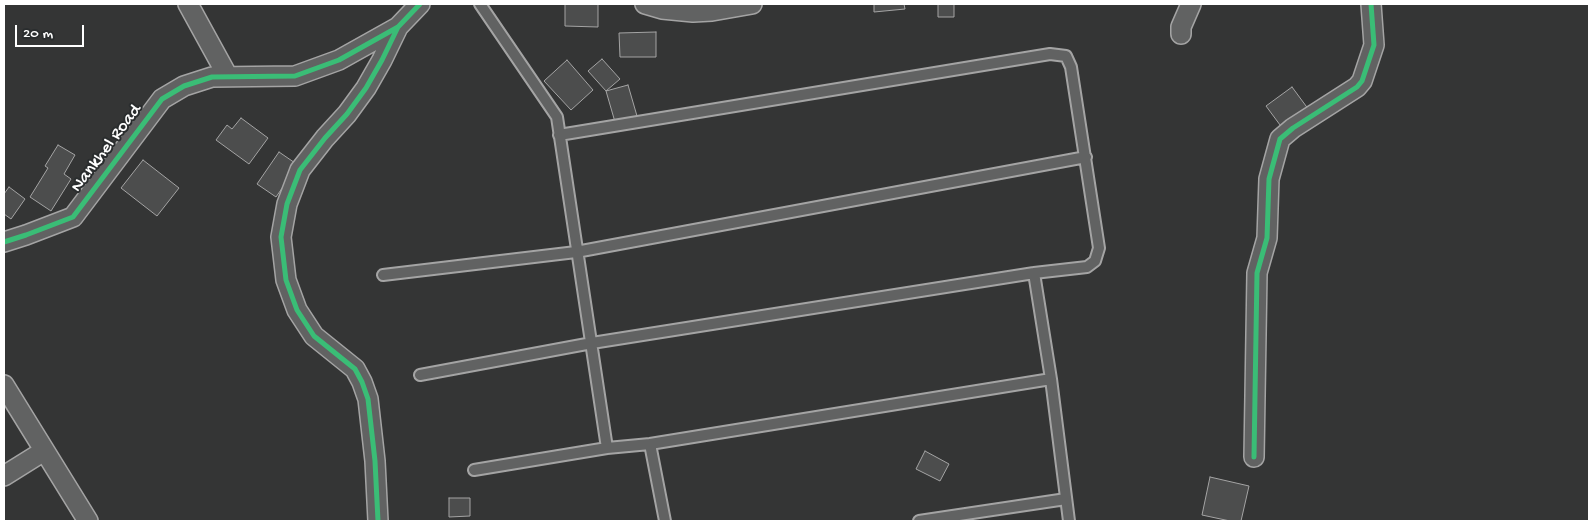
<!DOCTYPE html>
<html>
<head>
<meta charset="utf-8">
<style>
	body { margin:0 }
	#map { position:relative; width:1593px; height:525px; overflow:hidden; background:#343535; font-family:"Gochi Hand",sans-serif }
	canvas { display:block }
	.frame { position:absolute; inset:0; border:5px solid #fff; pointer-events:none }
	.scale { position:absolute; left:15px; top:25px; width:69px; height:22px; box-sizing:border-box; border:2px solid #fff; border-top:0; padding-left:6px; font-size:15px; line-height:18px; white-space:nowrap; color:#fff; -webkit-text-stroke:4px #2a2d2e; paint-order:stroke }
</style>
</head>
<body>
<div id="map">
<canvas width="1593" height="525"></canvas>
<div class="frame"></div>
<div class="scale">20 m</div>
</div>
<script>
const ctx = document.querySelector('canvas').getContext('2d');
ctx.lineJoin = 'round';
function paint(path, color) {
  ctx.fillStyle = color;
  ctx.fill(path, 'evenodd');
}
function shape(rows) {
  const path = new Path2D();
  for (const r of rows) {
    path.moveTo(r[0], r[1]);
    for (let i = 2; i < r.length; i += 2) path.lineTo(r[i], r[i + 1]);
  }
  return path;
}
function stroke(path, color, width, dash) {
  ctx.strokeStyle = color;
  ctx.lineWidth = width;
  ctx.lineCap = dash ? 'butt' : 'round';
  ctx.setLineDash(dash || []);
  ctx.stroke(path);
}
function write(font, color, halo, rows, align = 'center') {
  ctx.font = font + ' "Gochi Hand",sans-serif';
  ctx.lineWidth = 4;
  ctx.setLineDash([]);
  ctx.textBaseline = 'middle';
  ctx.strokeStyle = halo;
  ctx.fillStyle = color;
  for (const [text, x, y, turn = 0] of rows) {
    ctx.save();
    ctx.translate(x, y);
    ctx.rotate((+turn || 0) * Math.PI / 180);
    ctx.textAlign = isNaN(turn) ? turn : align;
    if (halo) ctx.strokeText(text, 0, 0);
    ctx.fillText(text, 0, 0);
    ctx.restore();
  }
}
const building = shape([
	[565,4,598,4,598,27,565,26,565,4],
	[874,4,904,4,905,9,874,12,874,4],
	[938,4,954,4,954,17,938,17,938,4],
	[656,32,656,57,620,57,619,33,656,32],
	[602,59,620,79,606,91,588,71,602,59],
	[567,60,593,90,571,110,544,81,567,60],
	[628,85,637,116,615,122,606,91,628,85],
	[1292,87,1309,110,1283,129,1266,106,1292,87],
	[241,118,268,138,249,164,216,140,227,125,232,129,241,118],
	[58,145,75,155,64,174,71,179,51,211,30,197,48,168,45,166,58,145],
	[279,152,298,165,276,197,257,184,279,152],
	[143,160,179,188,157,216,121,188,143,160],
	[9,187,25,199,11,219,4,214,4,194,9,187],
	[925,451,949,464,940,481,916,469,925,451],
	[1210,477,1249,486,1241,521,1230,521,1202,515,1210,477],
	[449,498,470,498,470,516,449,517,449,498]
]);
const service = shape([
	[480,4,557,117,607,448],
	[1034,273,1051,379,1069,521],
	[383,275,576,252,1086,157],
	[420,375,592,343,1034,273,1087,267,1095,261,1099,248,1071,67,1066,56,1050,54,559,135],
	[650,444,665,521],
	[474,470,607,448,650,444,1051,379],
	[919,521,1066,499]
]);
const minor = shape([
	[188,4,227,75],
	[645,4,662,9,693,12,712,11,752,4],
	[1181,34,1181,27,1191,4],
	[4,242,26,235,73,217,162,99,184,86,212,77,295,76,339,60,398,27,420,4],
	[4,385,88,521],
	[1254,457,1257,273,1267,238,1269,179,1280,139,1293,128,1357,87,1362,81,1374,45,1371,4],
	[4,476,44,451],
	[378,521,375,461,368,399,362,382,355,369,314,336,297,310,286,280,281,237,287,204,300,170,325,138,347,114,366,88,382,60,398,27]
]);
const cycleway = shape([
	[4,242,26,235,73,217,162,99,184,86,212,77,295,76,339,60,398,27,420,4],
	[1254,457,1257,273,1267,238,1269,179,1280,139,1293,128,1357,87,1362,81,1374,45,1371,4],
	[378,521,375,461,368,399,362,382,355,369,314,336,297,310,286,280,281,237,287,204,300,170,325,138,347,114,366,88,382,60,398,27]
]);
const streetNames = [
	["Nankhel Road",107,149,-53]
];
paint(building, '#4c4d4d');
stroke(building, '#a4a4a4', 1);
stroke(service, '#a4a4a4', 14);
stroke(minor, '#a4a4a4', 22);
stroke(service, '#616262', 10);
stroke(minor, '#616262', 19);
stroke(cycleway, '#3abd76', 5);
write('18px', '#fff', '#2a2d2e', streetNames);
</script>
</body>
</html>
